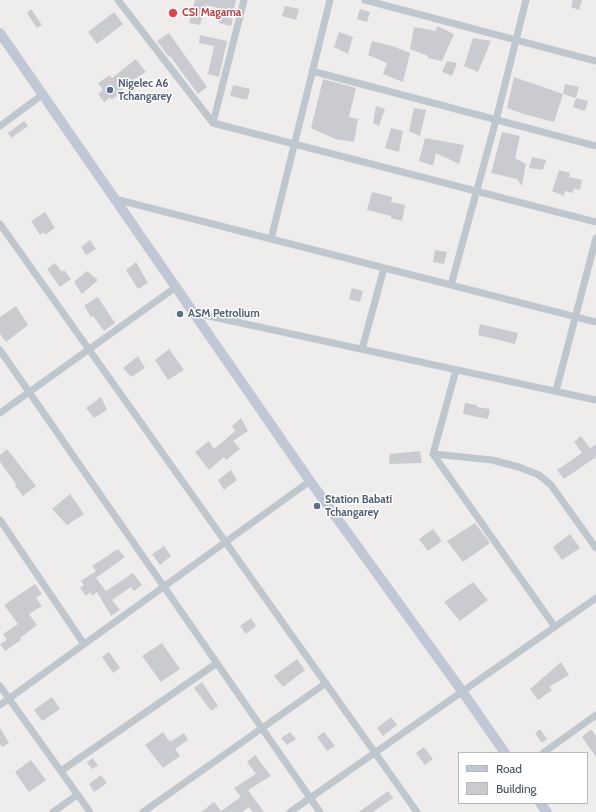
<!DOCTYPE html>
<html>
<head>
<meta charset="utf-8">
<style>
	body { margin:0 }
	#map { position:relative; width:596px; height:812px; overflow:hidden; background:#efecec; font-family:Cabin,sans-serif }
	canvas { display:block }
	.legend { position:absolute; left:458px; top:752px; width:130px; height:52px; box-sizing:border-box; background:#fff; border:1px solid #b5b8bd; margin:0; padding:5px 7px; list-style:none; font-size:12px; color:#464e59 }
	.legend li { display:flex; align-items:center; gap:8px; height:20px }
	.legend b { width:20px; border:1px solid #b5b8bd }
</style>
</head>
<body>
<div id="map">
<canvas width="596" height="812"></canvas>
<ul class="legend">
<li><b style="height:5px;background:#c0c8d5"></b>Road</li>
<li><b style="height:11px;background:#cacbd1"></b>Building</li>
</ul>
</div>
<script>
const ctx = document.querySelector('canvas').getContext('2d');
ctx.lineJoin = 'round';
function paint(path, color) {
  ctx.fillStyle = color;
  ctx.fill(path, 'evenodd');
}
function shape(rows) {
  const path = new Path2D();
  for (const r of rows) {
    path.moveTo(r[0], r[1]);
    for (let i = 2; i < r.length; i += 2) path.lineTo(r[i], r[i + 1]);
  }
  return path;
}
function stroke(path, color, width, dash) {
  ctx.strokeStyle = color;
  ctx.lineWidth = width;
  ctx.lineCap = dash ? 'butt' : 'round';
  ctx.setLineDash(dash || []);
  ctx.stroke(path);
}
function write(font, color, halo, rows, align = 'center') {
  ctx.font = font + ' Cabin,sans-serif';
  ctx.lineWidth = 3;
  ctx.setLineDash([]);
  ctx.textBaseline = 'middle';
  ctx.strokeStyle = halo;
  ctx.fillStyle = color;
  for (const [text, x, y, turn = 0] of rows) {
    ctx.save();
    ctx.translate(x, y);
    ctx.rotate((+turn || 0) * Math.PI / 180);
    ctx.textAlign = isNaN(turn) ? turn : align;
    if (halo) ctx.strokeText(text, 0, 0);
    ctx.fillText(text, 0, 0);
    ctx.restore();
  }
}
const building = shape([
	[195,0,236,0,231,19,233,19,231,26,219,23,222,9,206,5,200,25,189,23],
	[573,0,582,0,579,10,571,7],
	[285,6,299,9,296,20,282,16],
	[31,9,42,25,37,28,27,13],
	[360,9,370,12,367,22,357,19],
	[114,12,123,24,97,44,88,32],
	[437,26,454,34,442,61,428,58,428,56,410,49,414,27,436,31],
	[339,32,353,37,348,54,334,47],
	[169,33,207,87,198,94,170,56,169,57,157,41],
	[200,35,227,41,219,77,208,74,214,46,199,43],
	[473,38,491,41,478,72,464,66],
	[372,41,392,46,410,53,403,82,383,74,387,63,368,55],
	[136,59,146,72,122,87,123,90,121,91,122,92,111,100,111,97,104,102,98,94,103,90,98,83,110,75,112,78],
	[447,61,457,63,452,76,442,72],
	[514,77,563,94,554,122,527,115,507,108],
	[323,79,356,88,349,117,358,119,354,142,335,139,311,128],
	[565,84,579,87,576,98,563,94],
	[233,85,250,89,247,100,230,96],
	[576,98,588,101,585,111,573,107],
	[376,106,385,109,379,126,373,123],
	[414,108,426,110,420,136,409,131],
	[24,121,28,126,11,138,8,133],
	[391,128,403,131,399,152,385,148],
	[502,132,520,136,515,158,526,164,522,186,517,179,491,173],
	[425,138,464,145,459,164,436,153,433,166,419,161],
	[532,157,546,160,543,170,529,168],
	[559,170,570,173,569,177,582,180,580,190,574,189,572,193,565,191,564,196,552,191],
	[372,192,392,197,391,202,405,205,402,221,391,218,391,216,367,210],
	[45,212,55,228,45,235,44,232,40,235,31,221],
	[90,240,96,249,86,255,81,247],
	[435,250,447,252,444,264,433,262],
	[136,262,148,283,138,289,126,270],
	[55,263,62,272,64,270,71,279,60,287,47,269],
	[87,271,98,280,82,294,74,282],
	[352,288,363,291,360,302,349,299],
	[98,297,115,323,104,331,93,316,91,317,85,307,85,305],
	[16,306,28,325,6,342,0,334,0,317],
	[480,324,518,333,515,344,478,335],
	[169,349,184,370,168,380,155,360],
	[138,356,145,368,131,377,123,368],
	[101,397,107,410,94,418,86,408],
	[465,403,477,405,477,407,490,409,488,419,463,414],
	[241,418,248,431,233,441,240,449,226,460,224,457,209,470,195,452,209,441,214,449,235,431,232,426],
	[581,436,590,448,596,444,596,457,564,479,557,470,582,453,574,442],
	[7,449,36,486,23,496,15,485,16,484,0,462,0,455],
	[420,451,422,463,389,464,390,454],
	[231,470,237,480,224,490,218,480],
	[70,494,84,514,67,525,52,509],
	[475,523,490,543,463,562,447,541],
	[433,529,442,541,428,551,419,539],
	[570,534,580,548,562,560,553,547],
	[164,546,171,556,160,565,152,554],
	[118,549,125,557,96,578,106,591,133,573,142,585,134,591,131,587,112,600,120,610,111,616,97,592,92,596,90,592,86,596,80,588,84,585,81,581,96,571,92,566],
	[473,582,488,600,460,621,444,602],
	[35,584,42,594,36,598,42,606,29,614,37,625,20,638,21,640,5,651,0,644,7,640,3,634,18,624,4,605],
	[251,618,256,626,246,634,240,626],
	[162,643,180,669,161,682,142,656],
	[109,652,120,668,113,673,102,657],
	[297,659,305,670,283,687,274,676],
	[561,662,569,675,549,687,552,690,538,700,530,689],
	[202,682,218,706,211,711,194,688],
	[52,697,60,709,42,721,34,710],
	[391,717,397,725,383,736,377,728],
	[0,728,9,743,2,747,0,744],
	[540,729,547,739,542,743,535,733],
	[591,729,596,736,596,757,582,737],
	[163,732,170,742,184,733,188,740,175,749,180,756,163,768,145,745],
	[290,732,296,739,287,745,281,738],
	[324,732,335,746,327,751,317,737],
	[424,747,433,759,425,765,416,753],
	[255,755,271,776,248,790,264,812,253,812,249,807,242,812,201,812,214,802,221,811,241,797,234,788,256,774,247,762],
	[93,758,98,766,92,769,87,762],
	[31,760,46,780,29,792,15,772],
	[101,775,107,783,94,792,89,784],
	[388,791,393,798,373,812,359,812]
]);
const street = shape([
	[118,0,213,123,596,222],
	[365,0,596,61],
	[312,71,596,146],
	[213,123,244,0],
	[0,126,42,95],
	[115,199,596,322],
	[0,224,417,812],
	[271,239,330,0],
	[451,285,496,120,526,0],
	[195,313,596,400],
	[362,349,384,268],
	[0,350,320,812],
	[456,370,433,454,555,627],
	[556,391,596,238],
	[0,413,176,287],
	[433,454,492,460,519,467,539,475,551,485,596,548],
	[0,520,84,644],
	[0,686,90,812],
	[0,705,310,481],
	[543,753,596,715],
	[61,771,217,663],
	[53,812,77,795],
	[143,812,326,683],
	[290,812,596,598]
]);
const secondary = shape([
	[0,33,310,481,462,691,505,753],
	[540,803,547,812]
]);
const markers = [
	[173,13,5,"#e0444e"],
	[110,90,4,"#5c6f8a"],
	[180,314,4,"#5c6f8a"],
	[317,506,4,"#5c6f8a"]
];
const healthNames = [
	["CSI Magama",182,13]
];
const serviceNames = [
	["Nigelec A6",118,84],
	["Tchangarey",118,97],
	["ASM Petrolium",188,314],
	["Station Babati",325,500],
	["Tchangarey",325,513]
];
paint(building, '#cacbd1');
stroke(street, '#bec6ce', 7);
stroke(secondary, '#c0c8d5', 10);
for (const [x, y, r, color] of markers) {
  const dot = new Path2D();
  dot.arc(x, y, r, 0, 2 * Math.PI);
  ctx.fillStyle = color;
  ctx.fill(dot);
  stroke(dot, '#fff', 1.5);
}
write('bold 11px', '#be3a42', '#fff', healthNames, 'left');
write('bold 11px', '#4e5e75', '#fff', serviceNames, 'left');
</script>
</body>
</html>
